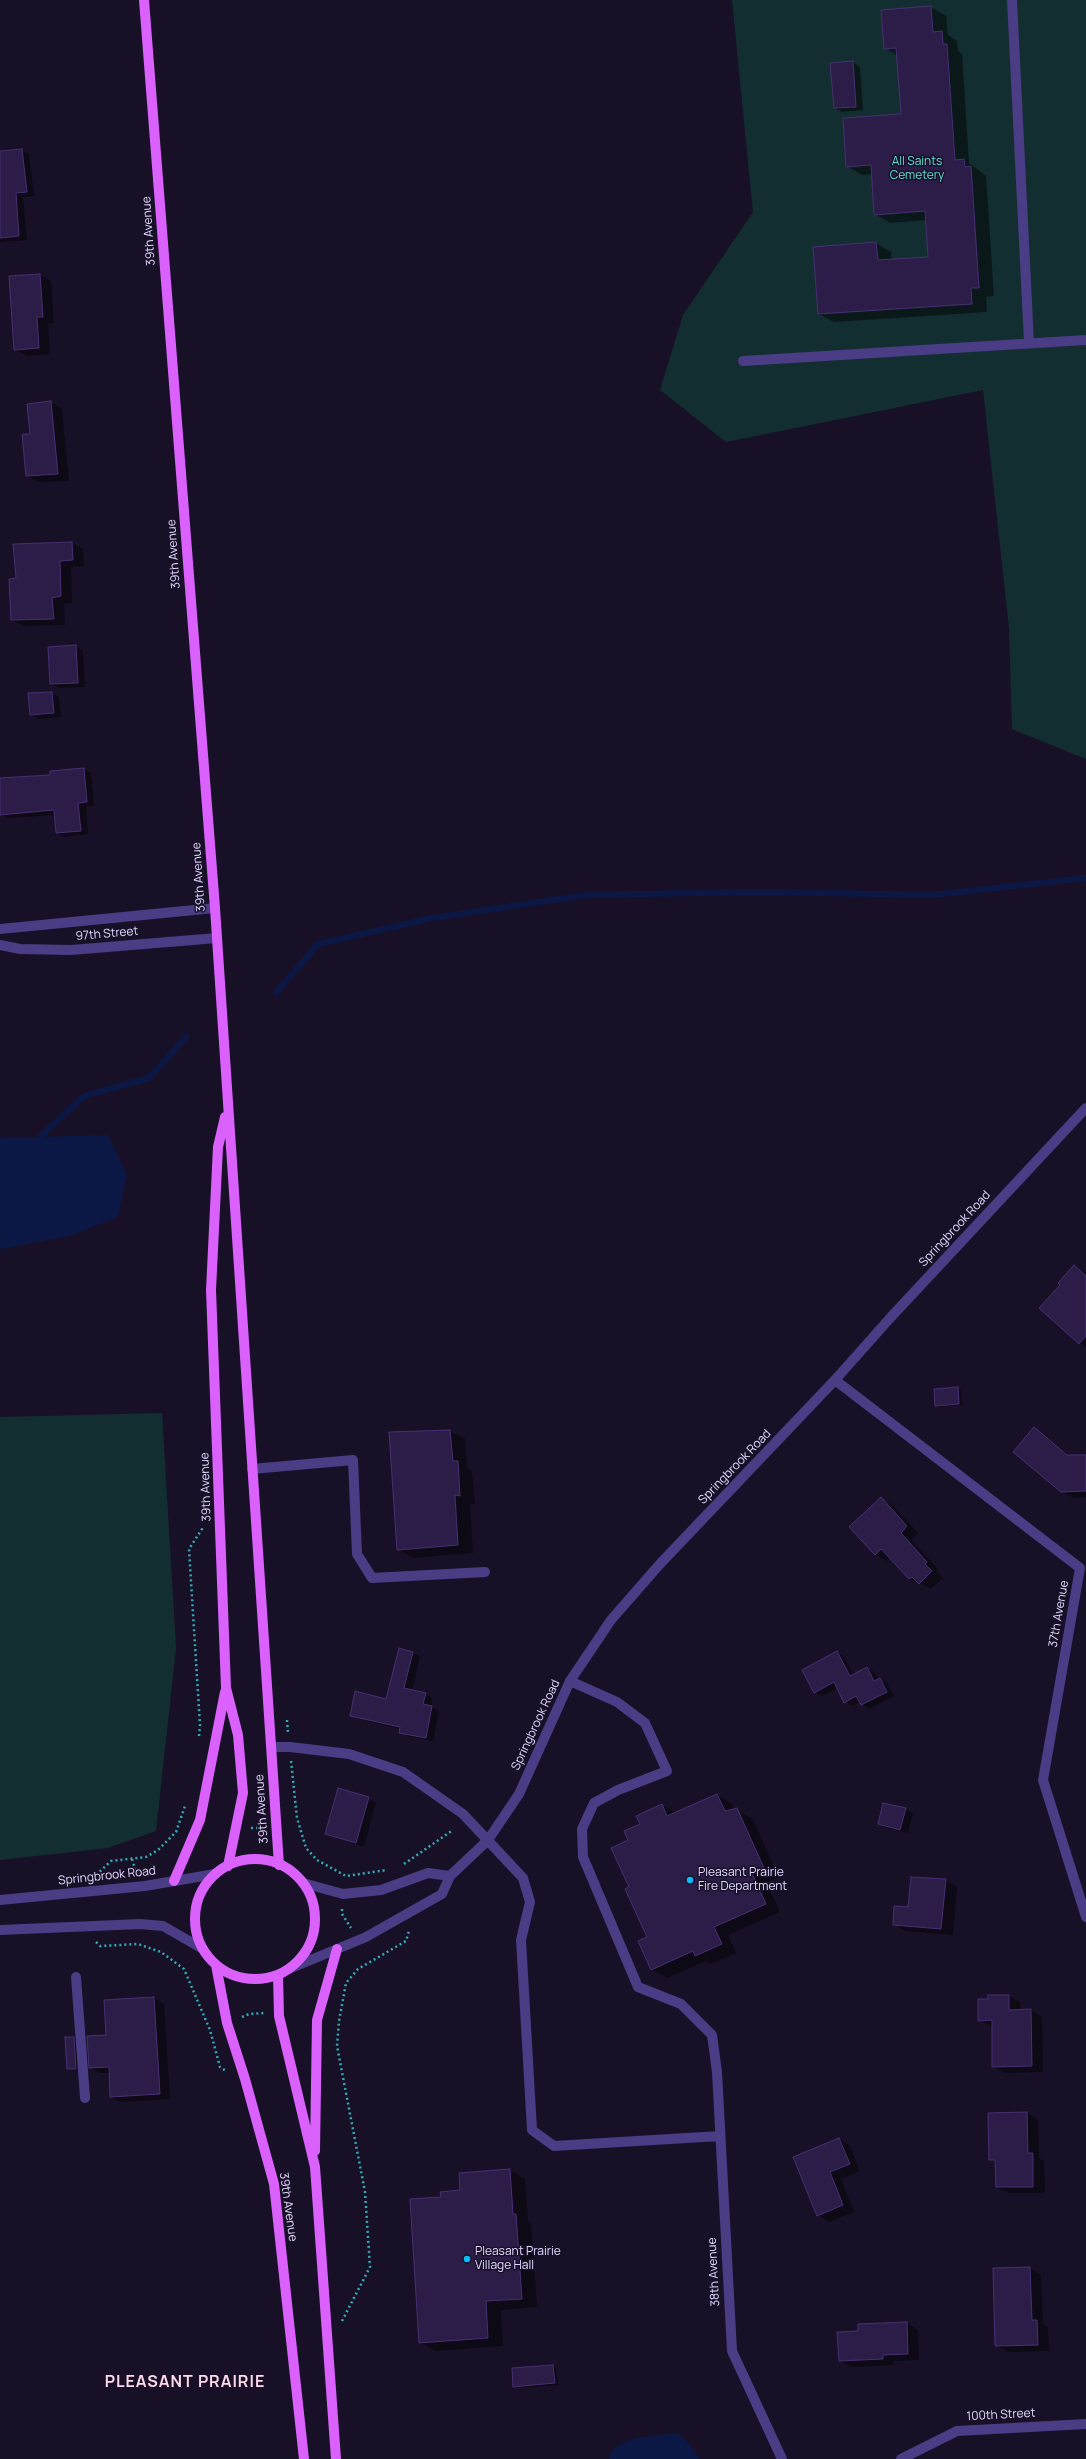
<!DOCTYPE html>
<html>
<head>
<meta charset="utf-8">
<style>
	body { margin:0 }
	canvas { display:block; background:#181027 }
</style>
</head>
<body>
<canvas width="1086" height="2459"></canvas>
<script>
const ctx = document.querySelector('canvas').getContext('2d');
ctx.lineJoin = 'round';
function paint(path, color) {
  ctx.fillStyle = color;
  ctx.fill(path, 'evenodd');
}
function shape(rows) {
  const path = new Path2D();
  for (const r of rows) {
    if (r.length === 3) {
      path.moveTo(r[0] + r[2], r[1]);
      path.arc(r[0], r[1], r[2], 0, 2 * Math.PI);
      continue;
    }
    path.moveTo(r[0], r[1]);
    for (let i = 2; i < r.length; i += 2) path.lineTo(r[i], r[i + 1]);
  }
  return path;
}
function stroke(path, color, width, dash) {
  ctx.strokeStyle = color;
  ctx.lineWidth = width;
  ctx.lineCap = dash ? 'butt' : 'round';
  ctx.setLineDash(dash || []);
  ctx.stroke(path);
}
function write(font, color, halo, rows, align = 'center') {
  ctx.font = font + ' Manrope,sans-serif';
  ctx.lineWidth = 3;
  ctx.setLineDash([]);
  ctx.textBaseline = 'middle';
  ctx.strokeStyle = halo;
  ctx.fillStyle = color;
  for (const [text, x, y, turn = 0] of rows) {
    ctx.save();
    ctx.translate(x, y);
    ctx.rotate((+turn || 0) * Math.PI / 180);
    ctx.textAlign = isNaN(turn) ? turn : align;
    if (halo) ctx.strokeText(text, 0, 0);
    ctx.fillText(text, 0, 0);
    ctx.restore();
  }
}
const green = shape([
	[732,0,1086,0,1086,759,1012,729,1009,628,983,390,726,442,660,390,683,315,753,212],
	[162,1413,176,1648,156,1831,108,1848,0,1860,0,1417]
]);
const water = shape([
	[108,1135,127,1175,118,1217,69,1236,0,1249,0,1138],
	[677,2433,684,2438,700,2459,610,2459,610,2454,617,2446,636,2438]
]);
const shadow = shape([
	[931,7,946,16,948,35,957,41,958,51,962,54,969,163,986,176,994,296,986,297,987,312,834,322,819,314,814,248,876,243,891,252,892,260,930,258,927,220,890,223,875,214,873,174,862,175,847,166,902,115,898,56,885,48],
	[853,62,860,67,863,110,842,112,835,108],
	[22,150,29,154,34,196,23,197,27,240,0,242,0,152],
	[40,275,51,281,54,323,48,323,50,354,27,356,15,349],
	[51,402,62,409,69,481,38,482,27,476],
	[72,543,83,549,84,566,71,567,72,603,64,604,65,625,23,626,12,620,17,579],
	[76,646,83,651,85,687,59,688,51,684],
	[52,693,59,697,61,717,38,719,31,714],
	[84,769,91,773,94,806,86,806,88,834,64,837,56,832,55,815,7,818,0,814,0,779,51,776],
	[1074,1266,1086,1273,1086,1347,1079,1343,1062,1285],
	[957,1388,961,1390,962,1405,939,1407,936,1405],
	[1035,1429,1071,1456,1086,1456,1086,1497,1073,1498,1061,1491],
	[450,1431,465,1439,467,1468,472,1471,475,1504,470,1504,473,1553,413,1558,398,1549],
	[881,1499,892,1505,918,1533,911,1540,938,1569,936,1571,943,1578,931,1589,910,1579,891,1558,887,1561,875,1554],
	[413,1652,420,1657,412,1691,432,1697,431,1707,439,1711,433,1741,407,1736,400,1732,400,1729,358,1719,351,1715,386,1700],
	[837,1652,844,1657,854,1675,867,1668,874,1672,878,1680,887,1683,894,1696,869,1709,860,1702,853,1706,845,1702,838,1688,822,1696,815,1692],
	[338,1790,376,1802,364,1847,326,1834],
	[717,1795,732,1804,735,1810,752,1818,779,1877,766,1882,780,1912,728,1935,736,1953,711,1964,706,1961,667,1978,652,1970,648,1937,630,1888,630,1840,641,1825,662,1805,676,1813],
	[905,1809,913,1813,908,1833,887,1828,879,1824],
	[945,1880,957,1887,953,1935,905,1931,894,1924,909,1908],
	[1009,1996,1020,2002,1020,2010,1031,2010,1042,2017,1043,2072,1005,2073,993,2066,993,2027,979,2020,989,2000],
	[154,1998,164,2004,170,2099,121,2102,111,2097,110,2073,100,2073,90,2068,107,2036,105,2001],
	[74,2038,77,2040,79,2070,71,2071,68,2069],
	[1027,2113,1038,2120,1039,2158,1044,2161,1045,2193,1008,2193,997,2187,996,2163,990,2159],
	[839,2139,850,2146,860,2171,841,2179,854,2212,829,2222,818,2215],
	[510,2170,525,2179,528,2221,531,2224,537,2307,501,2310,503,2346,435,2351,420,2343,461,2191],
	[1030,2268,1041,2275,1043,2324,1048,2327,1049,2351,1008,2352,996,2345],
	[907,2323,918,2330,919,2360,894,2361,894,2365,851,2367,840,2361,859,2332],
	[553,2366,556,2368,558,2385,518,2388,514,2386]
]);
const stream = shape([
	[276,993,318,944,432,918,586,895,761,892,932,895,1086,878],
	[38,1142,41,1136,84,1096,149,1078,186,1037]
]);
const building = shape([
	[931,6,933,32,942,31,943,44,947,44,955,160,964,159,965,167,971,166,979,288,971,288,972,304,818,314,813,247,876,242,878,260,928,257,925,211,874,215,871,165,846,167,843,118,901,114,896,48,884,49,881,10,931,6],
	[853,61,856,107,834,108,830,63,853,61],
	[22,149,27,192,16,193,19,236,0,238,0,151,22,149],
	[40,274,43,317,37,317,39,348,14,350,9,276,40,274],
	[51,401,58,474,26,476,22,434,30,434,27,404,51,401],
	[72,542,73,560,60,561,61,596,52,598,54,619,11,620,9,579,16,578,13,544,72,542],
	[76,645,78,683,50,684,48,647,76,645],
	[52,692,54,713,30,715,28,693,52,692],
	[84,768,87,802,78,803,81,831,56,833,54,810,0,815,0,778,50,775,50,771,84,768],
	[1074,1265,1086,1276,1086,1336,1079,1344,1039,1308,1060,1285,1058,1283,1074,1265],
	[958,1387,959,1404,935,1406,934,1389,958,1387],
	[1034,1427,1067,1455,1086,1455,1086,1491,1061,1492,1013,1452,1034,1427],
	[450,1430,453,1461,458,1461,460,1496,455,1495,458,1545,397,1550,389,1432,450,1430],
	[881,1497,907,1526,901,1533,927,1562,925,1564,932,1571,919,1584,912,1577,909,1579,881,1549,875,1555,849,1527,881,1497],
	[399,1648,413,1652,404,1688,426,1693,423,1704,432,1706,426,1738,399,1733,400,1727,350,1716,355,1691,386,1699,399,1648],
	[837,1651,850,1676,867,1667,874,1681,880,1678,887,1692,861,1705,856,1696,844,1703,834,1682,814,1693,802,1670,837,1651],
	[338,1788,369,1797,356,1843,325,1834,338,1788],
	[717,1794,725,1811,737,1808,764,1868,752,1873,766,1904,714,1927,722,1944,695,1956,693,1951,651,1970,638,1941,647,1937,625,1889,629,1887,611,1848,628,1840,624,1831,640,1824,636,1816,662,1804,667,1816,717,1794],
	[883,1803,906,1808,900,1830,878,1824,883,1803],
	[911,1877,946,1879,941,1929,893,1925,894,1906,908,1907,911,1877],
	[988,1995,1009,1995,1009,2010,1031,2009,1032,2066,992,2067,992,2020,978,2021,978,1999,988,1999,988,1995],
	[154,1997,160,2094,110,2097,109,2067,89,2068,87,2036,106,2035,104,2000,154,1997],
	[65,2037,74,2037,76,2069,67,2069,65,2037],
	[1027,2112,1028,2153,1033,2153,1033,2187,996,2187,995,2160,989,2160,988,2113,1027,2112],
	[839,2138,850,2164,830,2172,843,2205,817,2216,793,2157,839,2138],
	[510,2169,513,2214,516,2214,522,2299,486,2301,488,2338,419,2343,410,2199,441,2197,440,2192,460,2190,459,2173,510,2169],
	[1030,2267,1032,2320,1037,2320,1038,2345,995,2346,993,2268,1030,2267],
	[907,2322,908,2354,883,2355,883,2359,839,2361,837,2332,858,2331,858,2324,907,2322],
	[553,2365,555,2383,513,2387,512,2368,553,2365]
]);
const path = shape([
	[287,1720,288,1733],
	[199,1736,200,1725,189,1549,204,1526],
	[291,1761,297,1818,306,1848,317,1860,346,1876,387,1870],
	[251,1828,262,1828],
	[132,1859,136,1872],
	[404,1864,453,1830],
	[96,1875,111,1861,146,1857,158,1850,176,1832,185,1806],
	[342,1909,342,1914,351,1928],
	[96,1942,100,1946,138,1944,161,1952,184,1969,210,2030,220,2067,226,2071],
	[242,2017,249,2014,264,2013],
	[342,2321,370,2267,365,2192,337,2046,339,2021,346,1983,358,1969,406,1941,409,1931]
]);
const minor = shape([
	[1012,0,1029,343],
	[743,361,1086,340],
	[0,929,215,908],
	[0,945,20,949,71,950,217,938],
	[835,1380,1080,1568,1043,1780,1086,1917],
	[252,1469,353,1460,357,1554,372,1578,485,1572],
	[570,1681,617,1702,645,1723,667,1771,618,1790,594,1803,582,1829,583,1857,638,1987,681,2004,712,2035,717,2072,732,2351,782,2459],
	[272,1747,290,1747,349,1754,403,1772,463,1814,523,1878,530,1902,521,1940,532,2130,554,2146,720,2136],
	[303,1883,343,1894,381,1890,428,1873,450,1876],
	[0,1900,145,1886,215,1874],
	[0,1930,140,1924,163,1926,203,1949],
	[289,1969,366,1937,442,1894,450,1876,488,1840,519,1794,570,1681,611,1620,659,1565,835,1380,891,1317,1086,1108],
	[76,1977,85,2098],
	[901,2459,957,2431,1086,2424]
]);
const major = shape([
	[144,0,215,908,279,1865],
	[225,1117,218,1147,211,1290,226,1688,238,1735,243,1793,228,1866],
	[255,1919,60],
	[174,1881,200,1820,225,1692],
	[216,1965,227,2023,245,2079,274,2184,304,2459],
	[278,1975,279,2016,315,2167,336,2459],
	[315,2151,317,2020,337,1949]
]);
const markers = [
	[690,1880,4,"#07bdfa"],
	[467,2259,4,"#07bdfa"]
];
const parkNames = [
	["All Saints",917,162],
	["Cemetery",917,176]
];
const streetNames = [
	["39th Avenue",149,231,-94],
	["39th Avenue",174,554,-94],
	["39th Avenue",199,877,-94],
	["97th Street",107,934,-5],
	["Springbrook Road",955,1229,-47],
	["Springbrook Road",735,1467,-46],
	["39th Avenue",206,1487,-92],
	["37th Avenue",1059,1614,-80],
	["Springbrook Road",536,1725,-65],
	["39th Avenue",262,1809,-94],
	["Springbrook Road",107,1876,-6],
	["39th Avenue",288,2207,82],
	["38th Avenue",714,2272,-93],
	["100th Street",1001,2415,-3]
];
const poiNames = [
	["Pleasant Prairie",698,1873],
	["Fire Department",698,1887],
	["Pleasant Prairie",475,2252],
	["Village Hall",475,2266]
];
const districtNames = [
	["PLEASANT PRAIRIE",185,2383]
];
paint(green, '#132e31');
paint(water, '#0b1845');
paint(shadow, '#0007');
stroke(stream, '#0b1845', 6);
paint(building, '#2c1d48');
stroke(building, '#472f74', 1);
stroke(path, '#32abb7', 2.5, [2, 3]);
stroke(minor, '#4a3c85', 10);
stroke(major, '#da61fc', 10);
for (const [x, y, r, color] of markers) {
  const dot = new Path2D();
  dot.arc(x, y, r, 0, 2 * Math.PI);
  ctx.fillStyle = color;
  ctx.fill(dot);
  stroke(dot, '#181027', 1.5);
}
write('12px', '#64ded2', '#181027', parkNames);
write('12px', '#e2d7fe', '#181027', streetNames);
write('12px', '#e2d7fe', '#181027', poiNames, 'left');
ctx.letterSpacing = '1px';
write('bold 16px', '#fed9eb', '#181027', districtNames);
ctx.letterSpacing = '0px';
</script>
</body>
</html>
